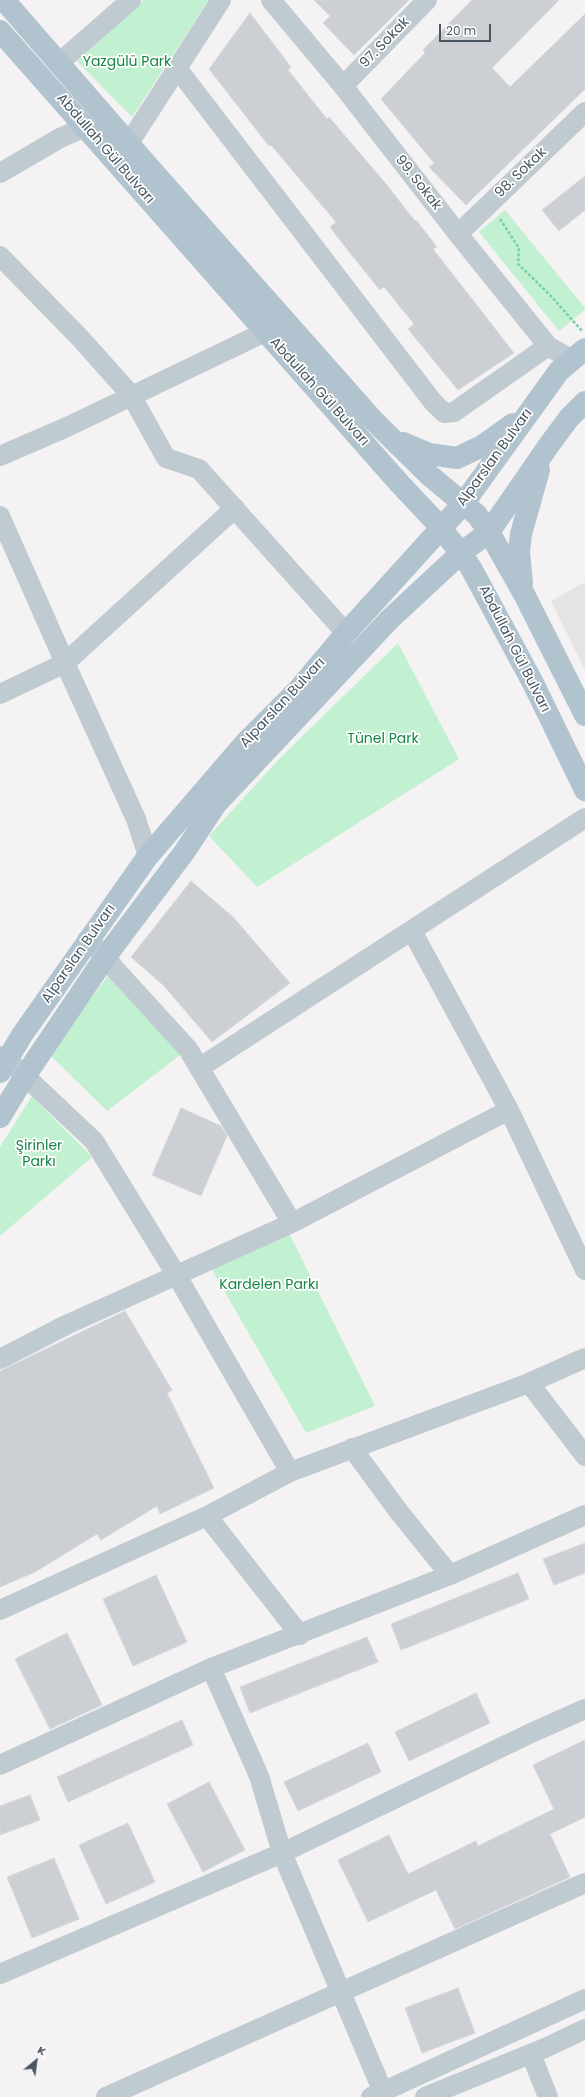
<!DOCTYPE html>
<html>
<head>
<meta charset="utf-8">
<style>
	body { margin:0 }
	#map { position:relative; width:585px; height:2097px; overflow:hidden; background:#f4f2f2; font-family:Poppins,sans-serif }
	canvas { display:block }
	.north { position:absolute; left:16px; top:2041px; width:40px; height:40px; -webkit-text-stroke:3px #fff; paint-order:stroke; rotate:29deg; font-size:11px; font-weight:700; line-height:16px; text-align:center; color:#495660 }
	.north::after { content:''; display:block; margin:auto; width:14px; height:18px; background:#495660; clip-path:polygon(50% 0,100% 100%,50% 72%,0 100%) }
	.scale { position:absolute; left:439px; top:24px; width:52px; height:18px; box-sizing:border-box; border:2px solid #495660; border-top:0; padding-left:5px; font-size:12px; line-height:14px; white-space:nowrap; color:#495660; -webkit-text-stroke:3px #fff; paint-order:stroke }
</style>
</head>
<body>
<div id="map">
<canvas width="585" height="2097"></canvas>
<div class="north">K</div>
<div class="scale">20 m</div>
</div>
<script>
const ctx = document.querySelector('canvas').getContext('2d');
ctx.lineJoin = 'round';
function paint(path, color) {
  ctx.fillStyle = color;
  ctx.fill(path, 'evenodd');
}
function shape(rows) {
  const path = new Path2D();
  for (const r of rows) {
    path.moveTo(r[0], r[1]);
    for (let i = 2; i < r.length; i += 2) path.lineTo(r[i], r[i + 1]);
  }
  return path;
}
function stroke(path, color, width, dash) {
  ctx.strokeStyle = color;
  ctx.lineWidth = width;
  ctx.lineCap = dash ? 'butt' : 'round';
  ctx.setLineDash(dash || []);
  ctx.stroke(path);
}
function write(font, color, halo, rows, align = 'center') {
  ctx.font = font + ' Poppins,sans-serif';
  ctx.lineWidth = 3.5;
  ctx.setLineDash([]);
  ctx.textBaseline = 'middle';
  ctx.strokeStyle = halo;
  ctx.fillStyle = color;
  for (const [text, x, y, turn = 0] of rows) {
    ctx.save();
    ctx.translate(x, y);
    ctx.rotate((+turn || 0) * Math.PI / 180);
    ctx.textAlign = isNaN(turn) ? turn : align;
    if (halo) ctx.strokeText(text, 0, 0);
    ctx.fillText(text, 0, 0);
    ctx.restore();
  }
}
const education = shape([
	[585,582,585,670,551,601]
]);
const green = shape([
	[144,0,209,0,132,117,77,61],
	[505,210,585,308,585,310,559,331,479,232],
	[398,643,459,759,257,887,209,836,280,758],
	[114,968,188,1049,107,1111,49,1054],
	[32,1096,92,1157,0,1236,0,1147],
	[286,1227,375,1406,306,1433,210,1266]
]);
const building = shape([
	[314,0,409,0,354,55,323,23,330,16,314,0],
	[472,0,559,0,492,68,510,87,585,14,585,89,466,205,429,167,434,163,381,99,425,53,423,50,472,0],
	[250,13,291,67,288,70,327,119,329,117,386,184,415,221,416,220,437,247,433,249,514,353,458,390,408,329,414,324,384,287,380,290,350,253,330,227,336,222,271,145,269,146,209,69,250,13],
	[585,176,585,210,559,231,542,210,585,176],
	[191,881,233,917,290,983,212,1042,164,986,131,957,191,881],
	[181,1108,221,1126,227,1136,201,1196,152,1175,181,1108],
	[125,1311,172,1390,167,1393,214,1488,160,1514,157,1506,101,1540,97,1534,35,1572,0,1587,0,1371,125,1311],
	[585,1543,585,1573,554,1585,543,1559,585,1543],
	[518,1573,529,1599,401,1650,391,1624,518,1573],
	[156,1575,187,1642,133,1666,103,1599,156,1575],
	[67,1633,102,1705,50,1729,15,1659,67,1633],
	[367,1637,378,1662,250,1713,240,1687,367,1637],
	[476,1693,490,1723,409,1761,395,1732,476,1693],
	[182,1720,193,1745,68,1802,57,1777,182,1720],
	[585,1740,585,1817,550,1834,570,1877,455,1929,436,1890,368,1922,338,1860,389,1835,408,1874,476,1841,478,1846,554,1809,533,1765,585,1740],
	[368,1743,381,1772,298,1811,284,1782,368,1743],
	[209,1782,245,1850,203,1872,167,1804,209,1782],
	[30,1795,40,1820,0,1835,0,1806,30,1795],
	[128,1823,155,1882,106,1904,79,1845,128,1823],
	[54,1858,79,1919,32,1938,7,1877,54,1858],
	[458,1988,475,2033,422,2053,405,2008,458,1988]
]);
const path = shape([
	[500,219,519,248,518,264,551,296,582,331]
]);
const minor = shape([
	[271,0,343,86,458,234,548,346,572,360],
	[59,63,131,0],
	[177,68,433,402,444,413,454,412,548,346],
	[343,86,427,0],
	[129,143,221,0],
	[0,173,60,138,85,127],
	[458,234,585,112],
	[0,256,81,339,131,395,166,458,199,469,346,633],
	[0,456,67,427,265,332],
	[0,516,65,663,235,508],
	[0,694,65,663,136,819,148,856],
	[412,931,509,1110,585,1270],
	[0,1056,8,1060,94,1141,177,1276,290,1472],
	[199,1068,585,818],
	[292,1223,509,1110],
	[0,1359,66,1325,292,1223,188,1049,114,968,106,956,87,940],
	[529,1383,585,1456],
	[352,1448,399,1512,450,1575],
	[0,1610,207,1516],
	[300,1635,207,1516,290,1472,529,1383,585,1358],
	[211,1668,259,1776,282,1853,383,2092],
	[0,1765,211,1668,450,1575,585,1515],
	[0,1974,282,1853,531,1733,585,1709],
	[531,2054,548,2097],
	[106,2097,585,1883],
	[371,2097,585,1999],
	[425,2097,545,2048,585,2029]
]);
const major = shape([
	[4,0,148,166,373,420,429,475,477,515,489,532,524,594,585,715],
	[0,31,400,484,433,519,461,553,471,568,533,683,585,790],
	[403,443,429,454,457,458,482,446,513,424],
	[522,583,519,552,521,534,539,470],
	[0,1072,22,1035,148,856,247,741,298,690,346,633,463,504,559,371,585,349],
	[0,1117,25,1076,106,956,185,851,216,804,389,620,461,553,489,532,549,445,569,418,585,402]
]);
const streetNames = [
	["97. Sokak",385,43,-46],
	["Abdullah Gül Bulvarı",105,149,49],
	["98. Sokak",521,173,-44],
	["99. Sokak",418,183,52],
	["Abdullah Gül Bulvarı",319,392,48],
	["Alparslan Bulvarı",495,458,-54],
	["Abdullah Gül Bulvarı",514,649,63],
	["Alparslan Bulvarı",283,703,-47],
	["Alparslan Bulvarı",79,954,-55]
];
const parkNames = [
	["Yazgülü Park",127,62],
	["Tünel Park",383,739],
	["Şirinler",39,1146],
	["Parkı",39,1162],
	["Kardelen Parkı",269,1285]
];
paint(education, '#e5e3e4');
paint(green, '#c1f1d1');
paint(building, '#cccfd4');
stroke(building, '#d6d8dd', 1);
stroke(path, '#78d0a0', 2.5, [3, 2]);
stroke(minor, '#c0cad1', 20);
stroke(major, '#b2c3d0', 22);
write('14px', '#495660', '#fff', streetNames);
write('14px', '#168547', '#fff', parkNames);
</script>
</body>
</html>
